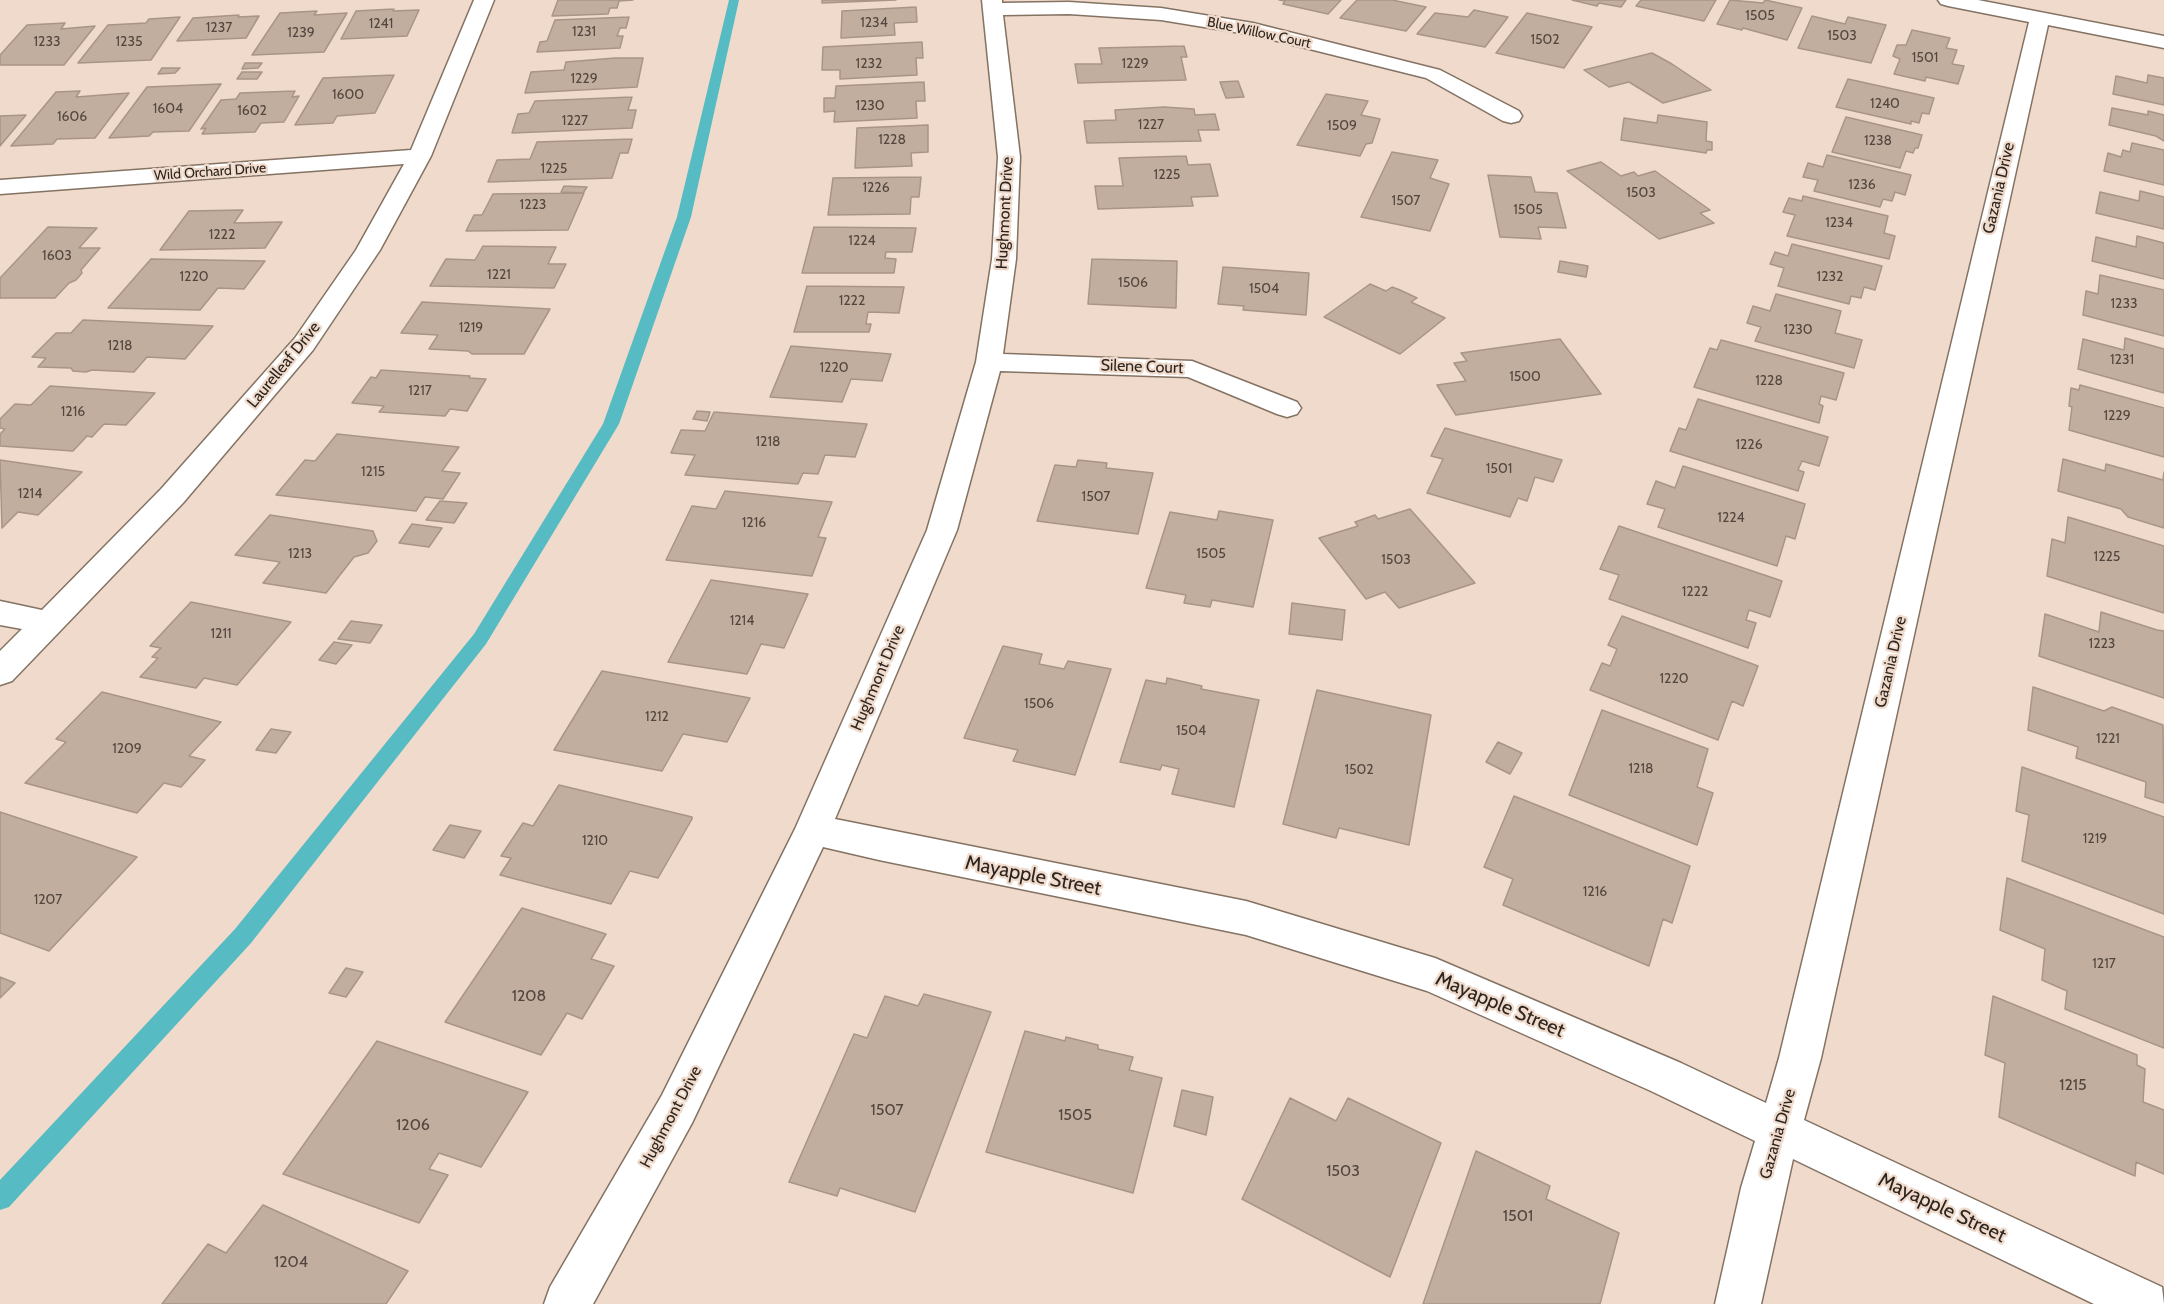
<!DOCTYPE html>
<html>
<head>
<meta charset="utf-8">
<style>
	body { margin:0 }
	canvas { display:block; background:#efdacb }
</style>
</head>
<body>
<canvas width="2164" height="1304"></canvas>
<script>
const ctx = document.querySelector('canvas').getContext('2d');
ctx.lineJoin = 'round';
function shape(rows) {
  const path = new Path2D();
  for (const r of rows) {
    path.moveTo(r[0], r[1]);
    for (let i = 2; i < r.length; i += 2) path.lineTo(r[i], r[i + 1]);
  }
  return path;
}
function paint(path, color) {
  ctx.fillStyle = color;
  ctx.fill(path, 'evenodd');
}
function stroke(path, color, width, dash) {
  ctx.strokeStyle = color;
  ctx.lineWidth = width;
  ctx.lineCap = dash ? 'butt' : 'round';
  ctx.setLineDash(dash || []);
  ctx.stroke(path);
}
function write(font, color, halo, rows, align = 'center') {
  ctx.font = font + ' Cabin,sans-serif';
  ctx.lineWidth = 4.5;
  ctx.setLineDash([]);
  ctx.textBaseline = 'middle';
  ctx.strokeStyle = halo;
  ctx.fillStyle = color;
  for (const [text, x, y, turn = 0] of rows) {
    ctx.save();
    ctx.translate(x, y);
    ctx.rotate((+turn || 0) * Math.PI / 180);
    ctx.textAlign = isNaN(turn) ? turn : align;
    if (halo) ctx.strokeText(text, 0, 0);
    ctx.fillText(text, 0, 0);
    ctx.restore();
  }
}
const stream = shape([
	[729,0,739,0,691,217,619,424,486,644,251,943,9,1207,0,1210,0,1180,235,929,474,634,603,424,677,217,729,0]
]);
const building = shape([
	[558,0,633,0,619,1,617,8,610,8,608,14,552,16,558,0],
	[822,0,896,0,822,3,822,0],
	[1279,0,1341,0,1328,14,1283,4,1285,1,1279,0],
	[1357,0,1392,0,1426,7,1406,31,1340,18,1357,0],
	[1572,0,1626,0,1621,7,1599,3,1597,6,1572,0],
	[1641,0,1716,0,1704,21,1636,6,1641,0],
	[1730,0,1763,3,1765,0,1802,8,1787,40,1743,28,1742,30,1717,24,1730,0],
	[916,7,917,22,894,23,895,35,841,38,842,11,916,7],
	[394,9,393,11,419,10,407,36,341,39,356,11,394,9],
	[1474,10,1508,17,1485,47,1417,34,1435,13,1468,17,1474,10],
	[317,11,314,15,347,13,324,52,252,55,280,13,317,11],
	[1527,13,1592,27,1564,68,1496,53,1527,13],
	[239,15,238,17,259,16,246,38,177,41,193,18,239,15],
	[1812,16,1845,24,1848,17,1886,25,1871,63,1798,48,1812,16],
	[180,17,151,60,78,63,108,25,146,23,149,19,180,17],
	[629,17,626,28,620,28,617,36,623,36,620,48,537,52,540,42,547,41,555,20,629,17],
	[65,23,61,29,95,26,64,65,0,65,0,55,27,25,65,23],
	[1912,30,1950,38,1946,48,1957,50,1952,64,1964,66,1958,84,1926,77,1925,81,1894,74,1900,59,1893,56,1897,45,1906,45,1912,30],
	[922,42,923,58,916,58,917,75,840,79,840,70,822,70,823,47,922,42],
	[1184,46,1187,57,1181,57,1186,80,1078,83,1075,64,1102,64,1099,48,1184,46],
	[1652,53,1672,64,1711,90,1663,103,1629,82,1609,87,1584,70,1652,53],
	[615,58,643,58,637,87,525,93,531,72,564,70,566,62,615,58],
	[245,63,262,63,258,68,242,69,245,63],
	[162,68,180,68,175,73,158,74,162,68],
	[242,72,262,72,257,79,237,79,242,72],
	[394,75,375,113,337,116,333,123,295,125,323,78,394,75],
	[2148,75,2164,78,2164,105,2113,94,2116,76,2147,83,2148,75],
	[1848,79,1934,98,1929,114,1922,113,1919,123,1911,121,1911,124,1836,107,1848,79],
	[1238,81,1244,97,1226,98,1220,82,1238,81],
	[924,82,925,101,916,101,917,118,834,122,835,111,824,112,824,98,835,98,836,86,924,82],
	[221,84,189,131,153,132,149,136,109,138,147,87,221,84],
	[80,91,76,97,129,93,95,138,57,139,53,144,11,146,56,92,80,91],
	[295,91,292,97,299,96,284,122,261,123,255,132,202,134,206,128,201,129,221,100,236,99,240,93,295,91],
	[1326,94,1368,101,1361,115,1380,119,1372,143,1366,144,1360,156,1297,145,1326,94],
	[632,97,628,110,636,110,632,128,512,133,518,114,529,113,535,101,632,97],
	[1164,107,1194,109,1195,115,1215,114,1219,130,1198,130,1201,141,1087,143,1084,121,1116,120,1115,110,1164,107],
	[2112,108,2148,115,2148,111,2164,115,2164,141,2156,136,2109,125,2112,108],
	[26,115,0,146,0,116,26,115],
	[1658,115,1707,122,1706,141,1712,142,1712,150,1707,150,1706,153,1621,140,1624,118,1657,123,1658,115],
	[1846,117,1922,135,1918,148,1915,148,1913,153,1906,151,1900,168,1832,152,1846,117],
	[928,125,928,152,911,153,912,166,855,168,857,128,928,125],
	[632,139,628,153,620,153,612,178,488,182,497,160,530,159,537,142,632,139],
	[2132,143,2164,150,2164,185,2104,171,2108,153,2121,157,2123,150,2130,152,2132,143],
	[1392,152,1438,160,1430,178,1449,184,1430,231,1361,217,1392,152],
	[1827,155,1911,175,1905,195,1895,192,1892,201,1883,199,1880,207,1814,191,1818,180,1803,177,1808,163,1823,167,1827,155],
	[1186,156,1188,165,1210,164,1218,196,1191,197,1193,206,1098,209,1095,186,1123,186,1119,158,1186,156],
	[1601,162,1621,176,1634,172,1638,176,1655,171,1710,210,1700,213,1714,223,1659,239,1567,171,1601,162],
	[1488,175,1531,177,1535,192,1557,193,1566,228,1538,227,1541,239,1500,237,1488,175],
	[921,177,919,197,911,197,910,214,828,215,833,178,921,177],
	[564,186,587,187,583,193,561,192,564,186],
	[2140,191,2164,197,2164,229,2096,213,2100,192,2139,201,2140,191],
	[584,193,568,230,466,231,474,215,482,215,493,194,584,193],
	[1803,196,1888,216,1884,233,1895,236,1889,259,1787,236,1795,215,1783,212,1789,198,1802,201,1803,196],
	[243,210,234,223,282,222,265,248,160,250,189,211,243,210],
	[48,227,97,228,79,248,100,248,81,270,82,273,76,280,69,283,55,298,0,298,0,278,48,227],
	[814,227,916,228,912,252,886,252,885,258,896,259,894,273,802,273,814,227],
	[2137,236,2164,243,2164,279,2092,261,2096,237,2136,247,2137,236],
	[1792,244,1882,266,1875,290,1864,287,1861,298,1851,296,1849,304,1778,286,1784,268,1770,264,1775,252,1788,256,1792,244],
	[483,246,556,247,548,264,566,264,554,288,430,286,446,259,475,260,483,246],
	[151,259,265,261,244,289,218,288,200,310,108,308,151,259],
	[1092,259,1177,261,1176,308,1088,304,1092,259],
	[1560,261,1588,266,1586,277,1558,272,1560,261],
	[1223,267,1309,273,1306,315,1243,310,1244,306,1218,304,1223,267],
	[2100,275,2164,290,2164,336,2083,315,2086,291,2098,294,2100,275],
	[1370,284,1386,291,1392,287,1400,290,1417,298,1411,302,1445,318,1400,354,1324,317,1370,284],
	[807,286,904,287,899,313,868,312,866,324,871,324,869,332,794,332,807,286],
	[1776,294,1841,311,1835,333,1862,340,1854,368,1755,341,1761,327,1747,323,1753,306,1770,311,1776,294],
	[422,302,550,309,524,354,472,354,468,351,429,349,438,335,401,333,422,302],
	[83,320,213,326,185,359,147,357,134,372,92,370,86,372,73,371,71,368,38,367,46,358,32,357,56,333,71,333,83,320],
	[2125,338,2164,349,2164,393,2078,369,2083,339,2124,350,2125,338],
	[1560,339,1601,394,1456,415,1437,385,1466,381,1454,363,1467,361,1461,353,1560,339],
	[1721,340,1844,373,1836,400,1821,396,1819,404,1823,406,1819,423,1694,387,1710,348,1717,350,1721,340],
	[791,346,891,354,882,381,851,379,842,402,770,397,791,346],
	[381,370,470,376,469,378,486,379,467,411,450,409,445,416,379,412,384,406,352,403,371,377,376,378,381,370],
	[2080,385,2164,408,2164,457,2069,430,2072,407,2069,406,2071,388,2079,390,2080,385],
	[50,386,155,393,126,425,104,424,92,437,87,436,73,451,0,446,0,434,5,429,0,428,0,419,15,404,31,405,50,386],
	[1698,399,1828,437,1819,466,1802,461,1798,470,1804,472,1798,491,1670,451,1679,428,1686,430,1698,399],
	[697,411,710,412,707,421,693,419,697,411],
	[714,412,867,424,855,457,825,455,818,474,803,473,798,484,685,475,695,455,671,453,681,430,705,431,714,412],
	[1445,428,1562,460,1553,482,1535,477,1527,501,1518,498,1510,517,1427,493,1443,459,1431,456,1445,428],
	[337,434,459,447,442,471,460,473,443,499,425,497,416,511,276,495,305,460,315,461,337,434],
	[2063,459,2105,471,2106,464,2163,480,2164,472,2164,528,2128,517,2121,509,2058,491,2063,459],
	[0,460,82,472,38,515,18,512,2,528,0,460],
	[1078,460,1107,463,1106,468,1153,473,1138,534,1037,521,1055,465,1076,467,1078,460],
	[1683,466,1805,504,1795,539,1786,536,1777,566,1658,527,1665,509,1647,504,1656,481,1675,488,1683,466],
	[725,491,832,502,818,537,826,538,812,576,666,560,692,506,716,509,725,491],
	[440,501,467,503,454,523,426,520,440,501],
	[1410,509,1475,583,1399,608,1385,592,1366,599,1319,538,1358,526,1355,522,1375,515,1378,519,1410,509],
	[1219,511,1273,520,1253,607,1212,600,1210,607,1184,603,1186,595,1146,588,1170,512,1217,520,1219,511],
	[270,515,373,531,377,541,368,553,354,557,326,593,263,583,280,562,235,555,270,515],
	[2068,517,2164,546,2164,613,2047,576,2052,539,2065,543,2068,517],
	[412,524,442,528,429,547,399,543,412,524],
	[1619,526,1782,581,1770,617,1749,610,1746,620,1756,623,1748,648,1609,599,1619,575,1600,569,1619,526],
	[711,580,808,594,784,648,761,644,747,674,668,662,711,580],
	[191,602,291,622,237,685,204,678,196,688,140,677,158,658,152,657,161,648,150,646,191,602],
	[1292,603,1345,610,1342,640,1289,634,1292,603],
	[2101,612,2157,630,2164,631,2164,698,2039,656,2045,614,2099,632,2101,612],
	[1622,616,1758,666,1743,706,1732,701,1718,740,1590,690,1602,663,1610,666,1617,649,1608,645,1622,616],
	[351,621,382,625,370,643,338,639,351,621],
	[334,642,352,645,336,664,319,660,334,642],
	[1003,646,1042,654,1039,664,1064,669,1068,661,1111,669,1075,775,1013,761,1018,750,964,738,1003,646],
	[602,671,750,698,727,742,683,734,662,771,554,750,602,671],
	[1167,678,1202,686,1201,689,1259,700,1234,807,1172,794,1179,769,1162,765,1160,770,1120,762,1146,680,1166,684,1167,678],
	[2033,687,2104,711,2112,707,2163,725,2164,803,2145,797,2146,782,2076,758,2078,747,2028,730,2033,687],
	[1317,690,1431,715,1409,845,1339,828,1336,838,1283,824,1317,690],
	[102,692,221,722,189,756,205,760,181,787,164,783,137,813,25,783,66,742,56,739,102,692],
	[1602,710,1708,749,1697,787,1713,793,1697,845,1569,795,1602,710],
	[271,729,291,732,276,753,256,750,271,729],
	[1498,742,1522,753,1510,774,1486,762,1498,742],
	[2022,767,2164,817,2164,914,2022,861,2029,815,2016,811,2022,767],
	[559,785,692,817,692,819,658,878,630,871,611,904,500,875,511,858,501,856,523,823,533,826,559,785],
	[1514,796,1690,866,1672,923,1663,919,1649,966,1503,905,1513,879,1484,867,1514,796],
	[0,812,137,857,49,951,0,933,0,812],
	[450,825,481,831,464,858,433,850,450,825],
	[2007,878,2164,937,2164,1048,2065,1009,2067,991,2042,980,2045,949,2000,930,2007,878],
	[522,908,606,934,591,959,614,966,582,1019,567,1013,541,1055,445,1022,522,908],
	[346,968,363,972,346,997,329,993,346,968],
	[0,977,15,983,0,998,0,977],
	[924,994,991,1012,915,1212,840,1188,837,1196,789,1182,854,1034,867,1038,885,996,918,1006,924,994],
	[1993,996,2137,1055,2137,1065,2145,1069,2143,1102,2164,1110,2164,1174,2136,1162,2135,1176,1999,1117,2005,1063,1985,1055,1993,996],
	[1025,1031,1065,1041,1066,1037,1098,1045,1098,1049,1133,1057,1129,1070,1162,1078,1133,1193,986,1152,1025,1031],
	[377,1041,528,1092,481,1167,439,1153,429,1169,448,1175,419,1223,283,1174,377,1041],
	[1182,1090,1213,1097,1206,1135,1174,1126,1182,1090],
	[1290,1098,1336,1121,1348,1098,1441,1143,1390,1277,1242,1199,1290,1098],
	[1476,1151,1550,1186,1546,1199,1619,1233,1600,1304,1423,1304,1476,1151],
	[263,1205,408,1271,386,1304,162,1304,208,1244,226,1253,263,1205]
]);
const minor = shape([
	[474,0,494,0,431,156,380,250,313,350,183,503,12,681,0,685,0,651,22,629,0,625,0,601,42,610,161,489,295,338,356,250,404,164,0,194,0,180,411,150,474,0],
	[982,0,1002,0,1002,3,1069,2,1161,8,1253,23,1440,70,1519,111,1522,116,1519,121,1511,123,1503,121,1426,78,1253,35,1161,20,1069,14,1003,15,1020,157,1016,259,1003,354,1192,361,1297,402,1301,408,1297,414,1287,417,1277,414,1188,377,1000,371,957,530,835,819,1246,901,1435,958,1681,1063,1766,1103,1779,1058,2029,22,1948,6,1941,4,1938,0,1978,0,2164,36,2164,48,2048,25,1821,1058,1804,1120,2162,1287,2164,1304,2094,1304,1793,1159,1761,1304,1715,1304,1741,1188,1755,1141,1651,1091,1427,991,1246,935,879,860,823,847,692,1123,593,1304,544,1304,550,1287,662,1095,795,829,927,530,976,362,992,259,998,157,982,0]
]);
const numberNames = [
	["1505",1760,16],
	["1234",874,23],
	["1241",381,24],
	["1237",219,28],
	["1231",584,32],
	["1239",301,33],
	["1503",1842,36],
	["1502",1545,40],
	["1233",47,42],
	["1235",129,42],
	["1501",1925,58],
	["1232",869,64],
	["1229",1135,64],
	["1229",584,79],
	["1600",348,95],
	["1240",1885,104],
	["1230",870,106],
	["1604",168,109],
	["1602",252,111],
	["1606",72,117],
	["1227",575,121],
	["1227",1151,125],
	["1509",1342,126],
	["1228",892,140],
	["1238",1878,141],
	["1225",554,169],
	["1225",1167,175],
	["1236",1862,185],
	["1226",876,188],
	["1503",1641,193],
	["1507",1406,201],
	["1223",533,205],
	["1505",1528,210],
	["1234",1839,223],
	["1222",222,235],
	["1224",862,241],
	["1603",57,256],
	["1221",499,275],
	["1220",194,277],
	["1232",1830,277],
	["1506",1133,283],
	["1504",1264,289],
	["1222",852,301],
	["1233",2124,304],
	["1219",471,328],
	["1230",1798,330],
	["1218",120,346],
	["1231",2122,360],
	["1220",834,368],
	["1500",1525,377],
	["1228",1769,381],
	["1217",420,391],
	["1216",73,412],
	["1229",2117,416],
	["1218",768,442],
	["1226",1749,445],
	["1501",1499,469],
	["1215",373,472],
	["1214",30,494],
	["1507",1096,497],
	["1224",1731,518],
	["1216",754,523],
	["1213",300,554],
	["1505",1211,554],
	["1225",2107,557],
	["1503",1396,560],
	["1222",1695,592],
	["1214",742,621],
	["1211",221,634],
	["1223",2102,644],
	["1220",1674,679],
	["1506",1039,704],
	["1212",657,717],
	["1504",1191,731],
	["1221",2108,739],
	["1209",127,749],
	["1218",1641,769],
	["1502",1359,770],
	["1219",2095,839],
	["1210",595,841],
	["1216",1595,892],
	["1207",48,900],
	["1217",2104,964]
];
const farStreetnames = [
	["Blue Willow Court",1259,33,12],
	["Wild Orchard Drive",210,172,-4]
];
const streetNames = [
	["Gazania Drive",1999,188,-77],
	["Hughmont Drive",1005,213,-87],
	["Laurelleaf Drive",284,365,-51],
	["Silene Court",1142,367,2],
	["Gazania Drive",1891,662,-77],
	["Hughmont Drive",878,678,-67],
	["Hughmont Drive",671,1117,-62],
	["Gazania Drive",1778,1134,-74]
];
const nearNumbernames = [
	["1208",529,996],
	["1215",2073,1085],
	["1507",887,1110],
	["1505",1075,1115],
	["1206",413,1125],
	["1503",1343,1171],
	["1501",1518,1216],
	["1204",291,1262]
];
const nearStreetnames = [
	["Mayapple Street",1033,876,11],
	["Mayapple Street",1500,1005,23],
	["Mayapple Street",1942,1208,25]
];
paint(stream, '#56bbc2');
paint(building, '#c2ae9f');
stroke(building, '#a89586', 1.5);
stroke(minor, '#847263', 3);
paint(minor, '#fff');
write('14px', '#52463e', null, numberNames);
write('14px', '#2c241e', '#efdacb', farStreetnames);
write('16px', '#2c241e', '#efdacb', streetNames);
write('16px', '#52463e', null, nearNumbernames);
write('20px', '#2c241e', '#efdacb', nearStreetnames);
</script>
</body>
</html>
